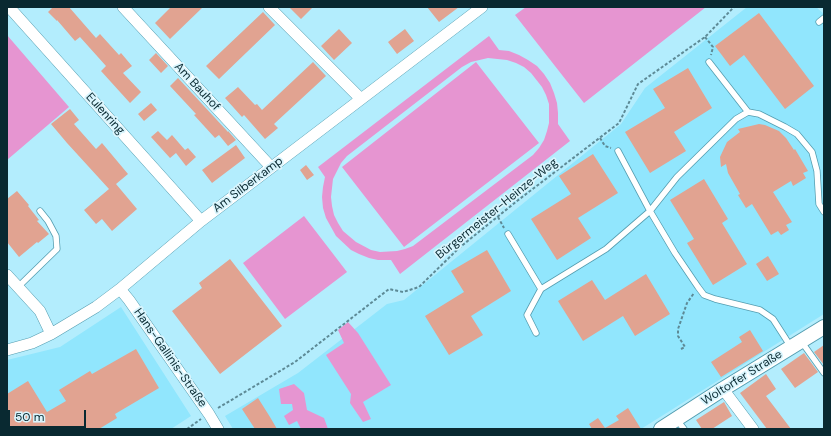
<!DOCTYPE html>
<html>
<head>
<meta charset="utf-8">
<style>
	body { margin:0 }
	#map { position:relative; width:831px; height:436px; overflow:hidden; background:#b3edfd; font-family:"DM Sans",sans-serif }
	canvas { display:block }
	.frame { position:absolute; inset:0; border:8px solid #092931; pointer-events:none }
	.scale { position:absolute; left:8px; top:410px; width:78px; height:18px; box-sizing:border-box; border:2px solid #092931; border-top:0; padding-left:5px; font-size:12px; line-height:14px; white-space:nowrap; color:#092931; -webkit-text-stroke:3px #d9f5fd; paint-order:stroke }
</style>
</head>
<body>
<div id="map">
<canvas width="831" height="436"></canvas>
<div class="frame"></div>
<div class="scale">50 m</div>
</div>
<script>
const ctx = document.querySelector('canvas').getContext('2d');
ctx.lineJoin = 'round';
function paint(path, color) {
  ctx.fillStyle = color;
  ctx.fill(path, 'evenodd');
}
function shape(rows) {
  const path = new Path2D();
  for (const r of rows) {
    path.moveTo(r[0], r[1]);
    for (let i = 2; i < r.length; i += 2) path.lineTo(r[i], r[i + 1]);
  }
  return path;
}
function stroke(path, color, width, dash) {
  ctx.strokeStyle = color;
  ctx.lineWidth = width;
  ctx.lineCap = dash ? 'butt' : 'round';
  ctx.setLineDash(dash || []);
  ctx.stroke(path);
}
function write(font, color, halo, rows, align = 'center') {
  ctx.font = font + ' "DM Sans",sans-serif';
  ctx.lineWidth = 3.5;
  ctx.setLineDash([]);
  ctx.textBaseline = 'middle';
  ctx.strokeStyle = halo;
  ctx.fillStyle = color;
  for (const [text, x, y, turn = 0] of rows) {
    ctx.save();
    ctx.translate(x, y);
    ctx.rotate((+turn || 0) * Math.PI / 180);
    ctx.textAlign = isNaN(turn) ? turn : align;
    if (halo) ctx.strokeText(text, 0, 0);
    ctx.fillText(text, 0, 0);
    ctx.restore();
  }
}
const built = shape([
	[747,7,816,7,824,14,824,314,641,429,233,429,225,416,298,373,387,304,404,300,621,124,645,88],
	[121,307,191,416,171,429,7,429,7,360,60,347]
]);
const green = shape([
	[526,7,706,7,584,103,515,15],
	[7,35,69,107,7,160],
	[489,36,499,50,509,51,519,55,528,60,537,66,544,74,550,83,554,93,557,103,558,113,558,124,570,141,400,274,391,260,378,260,369,258,359,254,351,250,336,236,326,218,323,208,322,197,323,187,325,177,318,167],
	[488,58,507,60,516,63,524,67,531,73,542,87,546,95,549,104,549,123,547,131,544,140,539,148,533,155,413,246,405,249,397,251,380,252,371,250,356,242,343,231,338,223,334,215,332,206,331,197,333,179,341,163,347,156,462,67,471,62],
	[476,62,539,143,404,247,342,167],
	[304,216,347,272,285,319,243,263],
	[348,322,358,333,391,385,363,402,371,419,363,422,350,403,351,394,326,355,344,343,338,330],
	[294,384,304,393,307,410,324,418,328,429,301,429,297,421,289,425,284,416,293,410,292,404,281,404,279,389]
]);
const building = shape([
	[53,7,69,7,96,38,100,34,119,55,121,53,132,66,123,73,141,92,130,103,101,71,106,66,80,37,75,41,57,20,57,21,48,12],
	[171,7,203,7,170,39,155,23],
	[289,7,313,7,301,19],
	[427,7,459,7,439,22],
	[263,12,275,25,219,79,206,66],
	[759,13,814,86,785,109,744,55,730,66,715,46],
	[339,29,352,43,334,60,321,46],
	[405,29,414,41,397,54,388,42],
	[156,53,168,66,161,73,149,60],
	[313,62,326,76,274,124,278,128,265,139,244,115,242,117,225,98,238,87,255,105,257,104,262,110],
	[688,68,712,108,674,132,686,151,650,173,625,132,665,108,653,89],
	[178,78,228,132,228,131,236,140,228,146,219,135,215,138,194,115,196,114,170,86],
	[151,103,157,110,144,121,138,114],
	[70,109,79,120,74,124,96,149,102,143,128,174,116,184,137,209,112,231,102,219,96,224,84,210,109,189,67,143,51,124],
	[759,124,765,125,779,131,786,138,794,150,795,149,808,171,803,173,806,178,793,186,791,181,773,192,792,222,786,225,789,230,781,235,778,231,771,235,752,204,746,208,738,195,740,194,728,173,726,164,721,167,720,157,727,142,740,132,738,129],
	[158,131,167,140,172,135,185,150,188,148,196,157,186,166,176,153,170,158,151,137],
	[236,145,245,158,212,183,202,170],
	[593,154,618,193,578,218,591,238,557,260,531,219,571,194,559,176],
	[306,165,314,175,307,180,300,170],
	[704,179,728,219,722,223,747,264,713,285,687,243,694,239,670,200],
	[17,191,29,205,28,206,39,220,37,221,49,234,38,243,37,242,19,257,7,242,7,199],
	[487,250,511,291,471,316,483,335,449,355,425,316,464,292,451,271],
	[768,256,779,274,767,281,756,264],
	[230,259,282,326,220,374,172,311,202,288,199,283],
	[646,274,670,314,635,336,623,316,583,341,558,301,592,280,605,300],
	[750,330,763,351,721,377,711,362,742,342,739,337],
	[824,345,824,365,814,352],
	[136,349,159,388,115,414,117,418,99,429,7,429,7,394,28,381,47,412,66,401,59,390,90,371,92,374],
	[804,353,818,372,795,388,781,369],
	[766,374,776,389,766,396,791,429,767,429,740,393],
	[258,398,270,417,277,429,255,429,242,409],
	[724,402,732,416,712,429,702,429,696,420],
	[628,408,641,429,592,429,589,424,598,418,605,428,619,420,616,416]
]);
const path = shape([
	[705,37,713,47,711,55],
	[600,138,605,146,611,148],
	[498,217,504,228],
	[681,349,685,347,678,336,678,329,687,303,694,293],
	[218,408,295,362,389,289,403,292,419,287,459,248,517,201,619,123,638,84,705,37,734,7],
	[187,429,201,419]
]);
const service = shape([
	[819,22,824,18],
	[709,62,748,112],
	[508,234,541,289],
	[18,287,57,249,56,236,48,221,40,211],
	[536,333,527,315,541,289,606,249,650,211,618,151],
	[801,341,824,373],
	[791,347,773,319,760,310,715,299,704,295,698,287,675,253,650,211,677,177,736,119,748,112,759,114,785,127,797,134,812,152,817,171,819,204,824,212],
	[677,420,684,429]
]);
const minor = shape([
	[9,7,201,221],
	[123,7,271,167],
	[269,7,361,99],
	[7,275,40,311,51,334],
	[120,289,129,300,209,414,218,429],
	[7,350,32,343,51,334,96,307,120,289,201,221,482,7],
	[723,389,753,429]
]);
const tertiary = shape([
	[661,429,723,389,824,327]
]);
const streetNames = [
	["Am Bauhof",197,87,47],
	["Eulenring",105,114,48],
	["Am Silberkamp",248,185,-37],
	["Bürgermeister-Heinze-Weg",497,209,-39],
	["Hans-Gallinis-Straße",170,358,55],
	["Woltorfer Straße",742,378,-32]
];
paint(built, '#91e6fd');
paint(green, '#e695d1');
paint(building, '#e1a391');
stroke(service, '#549db0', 7);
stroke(minor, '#549db0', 12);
stroke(tertiary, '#549db0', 16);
stroke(path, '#5d8a96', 2, [3, 2]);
stroke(service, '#fff', 5.5);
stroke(minor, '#fff', 11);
stroke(tertiary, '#fff', 14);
write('12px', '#092931', '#d9f5fd', streetNames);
</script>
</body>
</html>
